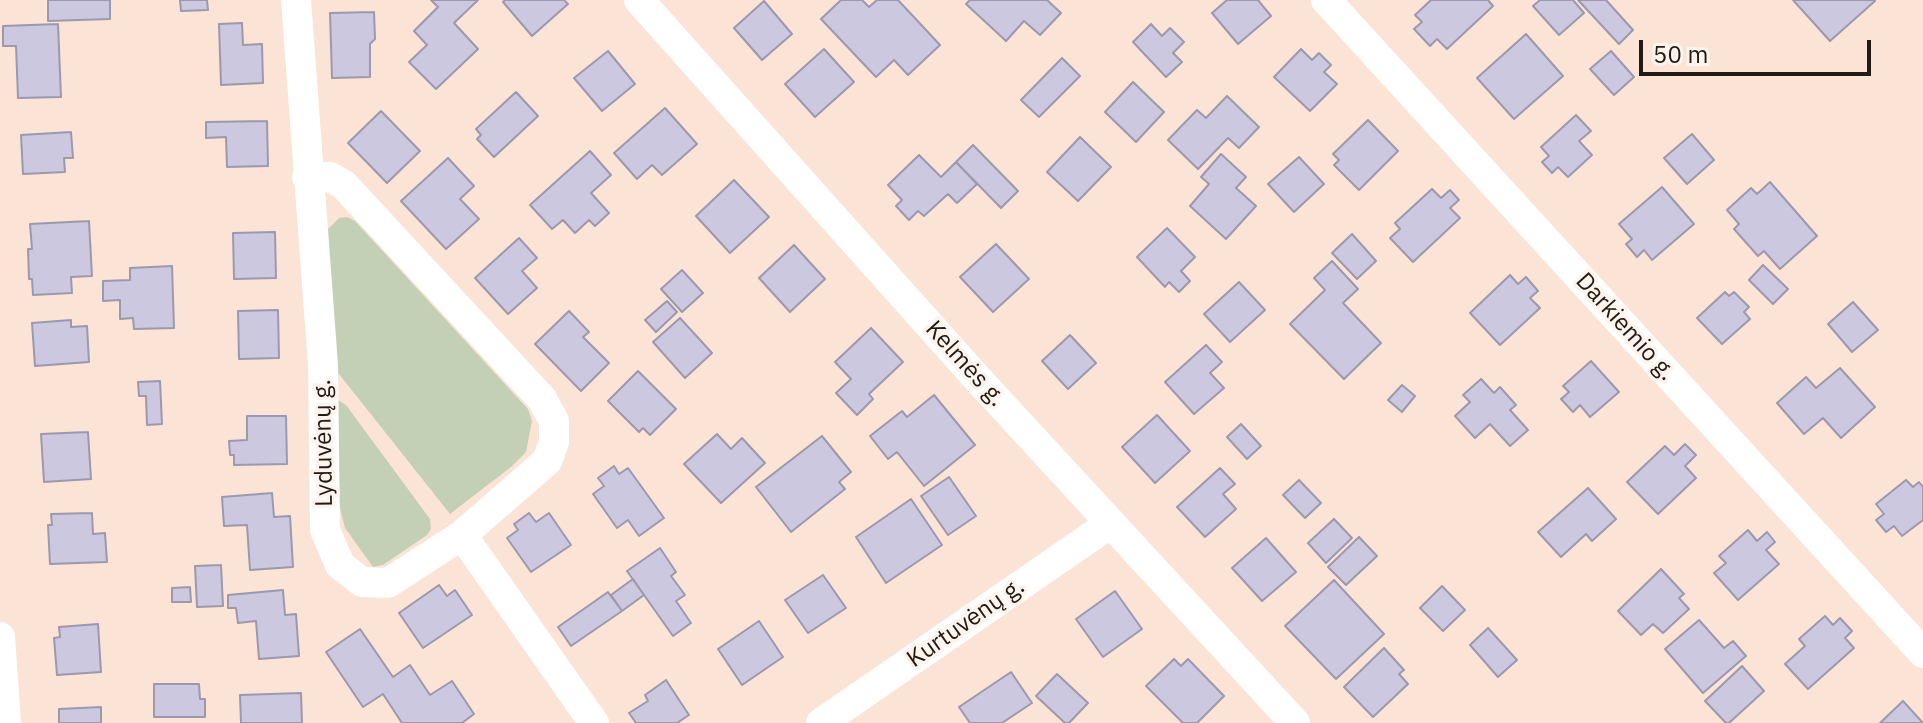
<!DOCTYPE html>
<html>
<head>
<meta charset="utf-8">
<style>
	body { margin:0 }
	#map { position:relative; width:1923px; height:723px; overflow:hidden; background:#fbe4d6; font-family:"IBM Plex Sans",sans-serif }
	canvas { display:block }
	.scale { position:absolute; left:1639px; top:40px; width:232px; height:36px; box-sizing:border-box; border:4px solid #221a15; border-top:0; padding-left:10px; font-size:24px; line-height:28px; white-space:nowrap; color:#221a15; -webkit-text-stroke:6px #fdf4ee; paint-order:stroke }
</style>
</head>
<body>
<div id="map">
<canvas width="1923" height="723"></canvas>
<div class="scale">50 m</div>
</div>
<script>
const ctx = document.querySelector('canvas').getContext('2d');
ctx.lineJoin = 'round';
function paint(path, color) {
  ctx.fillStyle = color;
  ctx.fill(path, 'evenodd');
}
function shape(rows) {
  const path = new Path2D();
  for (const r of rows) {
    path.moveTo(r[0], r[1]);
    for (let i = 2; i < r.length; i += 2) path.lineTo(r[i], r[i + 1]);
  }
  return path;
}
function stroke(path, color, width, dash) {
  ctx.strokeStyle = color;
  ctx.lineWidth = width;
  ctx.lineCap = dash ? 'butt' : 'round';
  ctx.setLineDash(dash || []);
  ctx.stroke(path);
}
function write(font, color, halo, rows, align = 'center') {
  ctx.font = font + ' "IBM Plex Sans",sans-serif';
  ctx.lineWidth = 7;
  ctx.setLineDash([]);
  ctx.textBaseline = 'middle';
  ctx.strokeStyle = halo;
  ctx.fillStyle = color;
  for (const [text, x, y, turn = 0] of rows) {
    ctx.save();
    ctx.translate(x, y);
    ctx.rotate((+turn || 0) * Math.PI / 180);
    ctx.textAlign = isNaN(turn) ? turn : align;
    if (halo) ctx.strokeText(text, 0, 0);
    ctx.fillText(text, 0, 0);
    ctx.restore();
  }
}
const green = shape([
	[347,217,355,221,528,409,532,421,526,452,511,467,450,514,335,369,327,230,339,218],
	[336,399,346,405,430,519,431,529,427,535,383,565,373,567,345,528,338,500]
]);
const building = shape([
	[48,0,110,0,110,19,48,21,48,0],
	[180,0,207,0,208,10,181,11,180,0],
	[431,0,478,0,454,23,478,49,436,89,409,62,427,45,414,31,438,7,431,0],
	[505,0,564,0,568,4,532,36,503,2,505,0],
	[841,0,862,0,869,7,877,0,898,0,940,45,908,75,894,60,876,77,821,19,841,0],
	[970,0,1047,0,1061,13,1040,35,1024,21,1006,41,966,4,970,0],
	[1227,0,1258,0,1271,16,1238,44,1212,13,1227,0],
	[1431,0,1488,0,1493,6,1447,49,1437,39,1430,46,1414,29,1422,22,1415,15,1431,0],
	[1540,0,1573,0,1584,13,1559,35,1533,6,1540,0],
	[1578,0,1606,0,1633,30,1619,44,1578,0],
	[1793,0,1874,0,1875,1,1830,41,1793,0],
	[764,1,792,34,762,60,734,28,764,1],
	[374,12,375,39,370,44,370,77,332,78,330,13,374,12],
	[242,23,243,45,262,44,263,83,221,85,219,24,242,23],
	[58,24,61,97,18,98,16,46,3,46,3,26,58,24],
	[1151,24,1162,36,1170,28,1184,42,1173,53,1182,62,1166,77,1133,42,1151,24],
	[1526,34,1563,76,1514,119,1477,78,1526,34],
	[824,49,854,82,815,117,785,84,824,49],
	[1301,49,1312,60,1319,53,1331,65,1324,72,1337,84,1310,111,1274,77,1301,49],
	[608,51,635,84,602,111,574,78,608,51],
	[1611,51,1634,77,1614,95,1590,69,1611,51],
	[1062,58,1080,76,1039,117,1021,100,1062,58],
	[1133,82,1164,112,1136,142,1105,112,1133,82],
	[516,92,538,116,494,157,477,139,481,135,476,129,516,92],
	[1227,96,1259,127,1239,148,1228,138,1198,169,1168,140,1197,110,1206,118,1227,96],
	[665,108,697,144,662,175,652,165,637,179,614,153,665,108],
	[381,111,420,151,387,183,348,143,381,111],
	[1576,115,1591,131,1579,141,1592,155,1568,177,1558,167,1552,173,1542,162,1549,156,1541,147,1576,115],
	[1368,120,1398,151,1359,190,1334,165,1339,160,1333,154,1368,120],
	[267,121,268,166,227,167,226,137,206,138,206,122,267,121],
	[71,132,73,158,64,158,65,172,23,174,21,135,71,132],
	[1692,134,1714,160,1687,184,1664,158,1692,134],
	[1080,137,1111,167,1078,201,1047,172,1080,137],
	[973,145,1018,191,1001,208,956,162,973,145],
	[590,151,611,175,591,193,609,213,595,226,589,220,575,233,563,220,552,229,530,205,590,151],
	[1221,154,1246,177,1236,188,1256,206,1226,239,1190,206,1209,184,1201,177,1221,154],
	[919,155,941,177,956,162,977,184,957,203,948,194,924,216,918,211,909,220,896,206,902,200,888,185,919,155],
	[1299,157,1324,184,1294,212,1268,184,1299,157],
	[448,158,474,186,460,199,479,219,446,249,401,201,448,158],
	[734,180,769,217,730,253,696,216,734,180],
	[1770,182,1817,236,1780,269,1764,251,1758,256,1734,229,1739,224,1727,210,1751,188,1757,194,1770,182],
	[1662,187,1694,224,1652,260,1644,250,1637,257,1626,244,1632,239,1619,224,1662,187],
	[1432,189,1441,198,1450,190,1459,200,1450,208,1460,218,1413,262,1390,238,1400,229,1395,223,1432,189],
	[89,221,92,276,71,277,72,293,33,295,32,279,29,279,28,249,32,249,30,224,89,221],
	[1167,228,1195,257,1181,271,1190,281,1179,292,1169,282,1165,287,1137,257,1167,228],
	[275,232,276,278,234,279,233,233,275,232],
	[1352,234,1376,261,1357,279,1332,253,1352,234],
	[519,238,537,258,522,271,537,288,508,314,475,278,519,238],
	[996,244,1029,279,993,312,960,277,996,244],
	[794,245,825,279,790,312,759,278,794,245],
	[1332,261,1358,289,1343,303,1381,343,1344,379,1290,324,1325,290,1314,278,1332,261],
	[1763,265,1788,289,1773,304,1749,280,1763,265],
	[172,266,174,328,134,329,133,318,120,319,120,300,103,301,103,281,130,280,130,268,172,266],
	[682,270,703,293,682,312,661,289,682,270],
	[1510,275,1518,284,1526,277,1538,291,1530,298,1540,308,1500,345,1470,313,1510,275],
	[1239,282,1265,310,1230,342,1204,314,1239,282],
	[1725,292,1729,296,1734,292,1749,307,1744,312,1750,319,1722,344,1697,318,1725,292],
	[667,301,677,312,656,332,645,320,667,301],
	[1853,302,1878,330,1852,352,1828,324,1853,302],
	[278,310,279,358,239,359,238,311,278,310],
	[569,311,589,332,583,337,609,363,581,391,535,344,569,311],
	[680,318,712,353,685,378,653,342,680,318],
	[71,320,71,327,87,326,89,362,35,366,32,323,71,320],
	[871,328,903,362,869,394,873,399,857,415,836,393,851,379,835,362,871,328],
	[1070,335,1096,363,1068,389,1042,361,1070,335],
	[1206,345,1222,362,1210,373,1224,388,1194,414,1165,382,1206,345],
	[1591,361,1619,392,1590,417,1580,405,1573,412,1561,399,1569,392,1563,386,1591,361],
	[1840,368,1875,407,1841,438,1823,418,1804,434,1777,403,1806,377,1816,388,1840,368],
	[638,371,676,409,650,435,643,428,639,432,608,401,638,371],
	[1481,379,1494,393,1500,387,1516,405,1510,410,1528,430,1510,446,1490,424,1475,438,1455,416,1470,402,1463,395,1481,379],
	[160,381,162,424,147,425,146,396,139,396,138,382,160,381],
	[1402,385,1415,396,1402,412,1388,400,1402,385],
	[934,395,975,445,924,486,897,452,888,459,870,436,902,411,907,417,934,395],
	[1157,415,1190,451,1155,483,1122,447,1157,415],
	[247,416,286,416,287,464,234,465,234,455,230,455,229,441,247,440,247,416],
	[1241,424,1261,446,1247,459,1227,437,1241,424],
	[88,432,91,479,44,482,41,434,88,432],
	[717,434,731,449,742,438,765,463,721,503,684,464,717,434],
	[822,436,851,472,839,482,845,489,791,532,756,487,822,436],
	[1685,444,1696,455,1685,466,1696,478,1658,514,1627,482,1665,446,1674,455,1685,444],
	[614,466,619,474,628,468,664,518,639,536,628,520,617,528,593,494,604,486,598,478,614,466],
	[1220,468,1235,484,1223,494,1236,509,1205,537,1177,507,1220,468],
	[949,477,976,516,948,535,921,496,949,477],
	[1299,480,1321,503,1305,518,1283,495,1299,480],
	[1906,480,1913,487,1919,482,1923,487,1923,520,1902,536,1894,526,1886,532,1876,520,1884,514,1876,504,1906,480],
	[1588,488,1616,519,1592,541,1586,534,1561,557,1538,532,1588,488],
	[272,493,274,517,290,516,293,567,250,570,247,525,224,526,222,497,272,493],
	[911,499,942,545,886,583,856,537,911,499],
	[92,513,93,534,105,533,107,562,50,564,48,525,52,525,51,514,92,513],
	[529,513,536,522,549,513,571,545,531,572,507,538,518,530,514,524,529,513],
	[1334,519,1352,538,1326,563,1308,543,1334,519],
	[1748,530,1757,541,1767,532,1775,542,1766,550,1779,564,1738,600,1714,573,1726,563,1719,556,1748,530],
	[1359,537,1377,556,1346,585,1328,567,1359,537],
	[1266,538,1296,572,1262,601,1232,568,1266,538],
	[660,548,676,572,671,576,685,595,676,601,691,623,673,636,627,571,660,548],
	[221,565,223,606,197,607,195,566,221,565],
	[1661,569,1684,594,1679,598,1689,609,1663,633,1653,624,1641,635,1618,611,1661,569],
	[823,575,846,608,808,633,785,600,823,575],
	[633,579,644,595,622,611,611,595,633,579],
	[1334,580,1384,634,1336,679,1285,626,1334,580],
	[439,585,447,596,455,590,472,615,423,648,399,613,439,585],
	[1442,586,1465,610,1443,631,1420,608,1442,586],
	[190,587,191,602,172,602,172,588,190,587],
	[283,590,285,615,296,614,299,656,259,659,256,621,238,623,236,608,228,608,228,595,283,590],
	[1115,591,1142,629,1103,657,1076,619,1115,591],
	[608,592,622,611,571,646,558,627,608,592],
	[1825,616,1833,625,1840,618,1852,631,1845,638,1854,648,1808,689,1785,664,1805,646,1799,639,1825,616],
	[1699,620,1724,648,1733,641,1746,656,1703,693,1665,649,1699,620],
	[759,621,783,657,742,685,718,649,759,621],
	[98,624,101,672,57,675,54,638,60,637,59,627,98,624],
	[1488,628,1517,660,1498,677,1470,645,1488,628],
	[360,629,393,677,410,665,430,695,452,681,474,714,462,723,402,723,383,694,363,707,326,652,360,629],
	[1384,648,1404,670,1399,674,1408,684,1373,717,1344,687,1384,648],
	[1174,659,1181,666,1188,659,1224,696,1197,723,1183,723,1146,686,1174,659],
	[1742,666,1764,691,1729,723,1726,723,1705,701,1742,666],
	[1011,672,1032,703,1002,723,970,723,959,707,1011,672],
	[1057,674,1088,703,1069,723,1065,723,1036,696,1057,674],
	[666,680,689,715,677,723,636,723,629,713,648,701,645,695,666,680],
	[154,684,199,684,200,699,205,699,205,717,154,717,154,684],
	[301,693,302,723,241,723,240,695,301,693],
	[1903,701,1923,723,1880,723,1903,701],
	[101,707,101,723,59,723,59,709,101,707]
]);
const minor = shape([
	[296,0,323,365,325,530,340,565,362,582,388,583,462,535,594,723],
	[639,0,975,376,1295,723],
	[1326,0,1923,653],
	[307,177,330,177,344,185,542,399,554,421,554,442,547,461,462,535],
	[0,637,6,723],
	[821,723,1111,523]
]);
const streetNames = [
	["Darkiemio g.",1625,327,48],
	["Kelmės g.",965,364,48],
	["Lyduvėnų g.",324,443,-91],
	["Kurtuvėnų g.",966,623,-35]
];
paint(green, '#c4d0b6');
paint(building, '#cbc8df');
stroke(building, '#9c98ae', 2);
stroke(minor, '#fff', 30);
write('24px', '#221a15', '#fdf4ee', streetNames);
</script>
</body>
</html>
